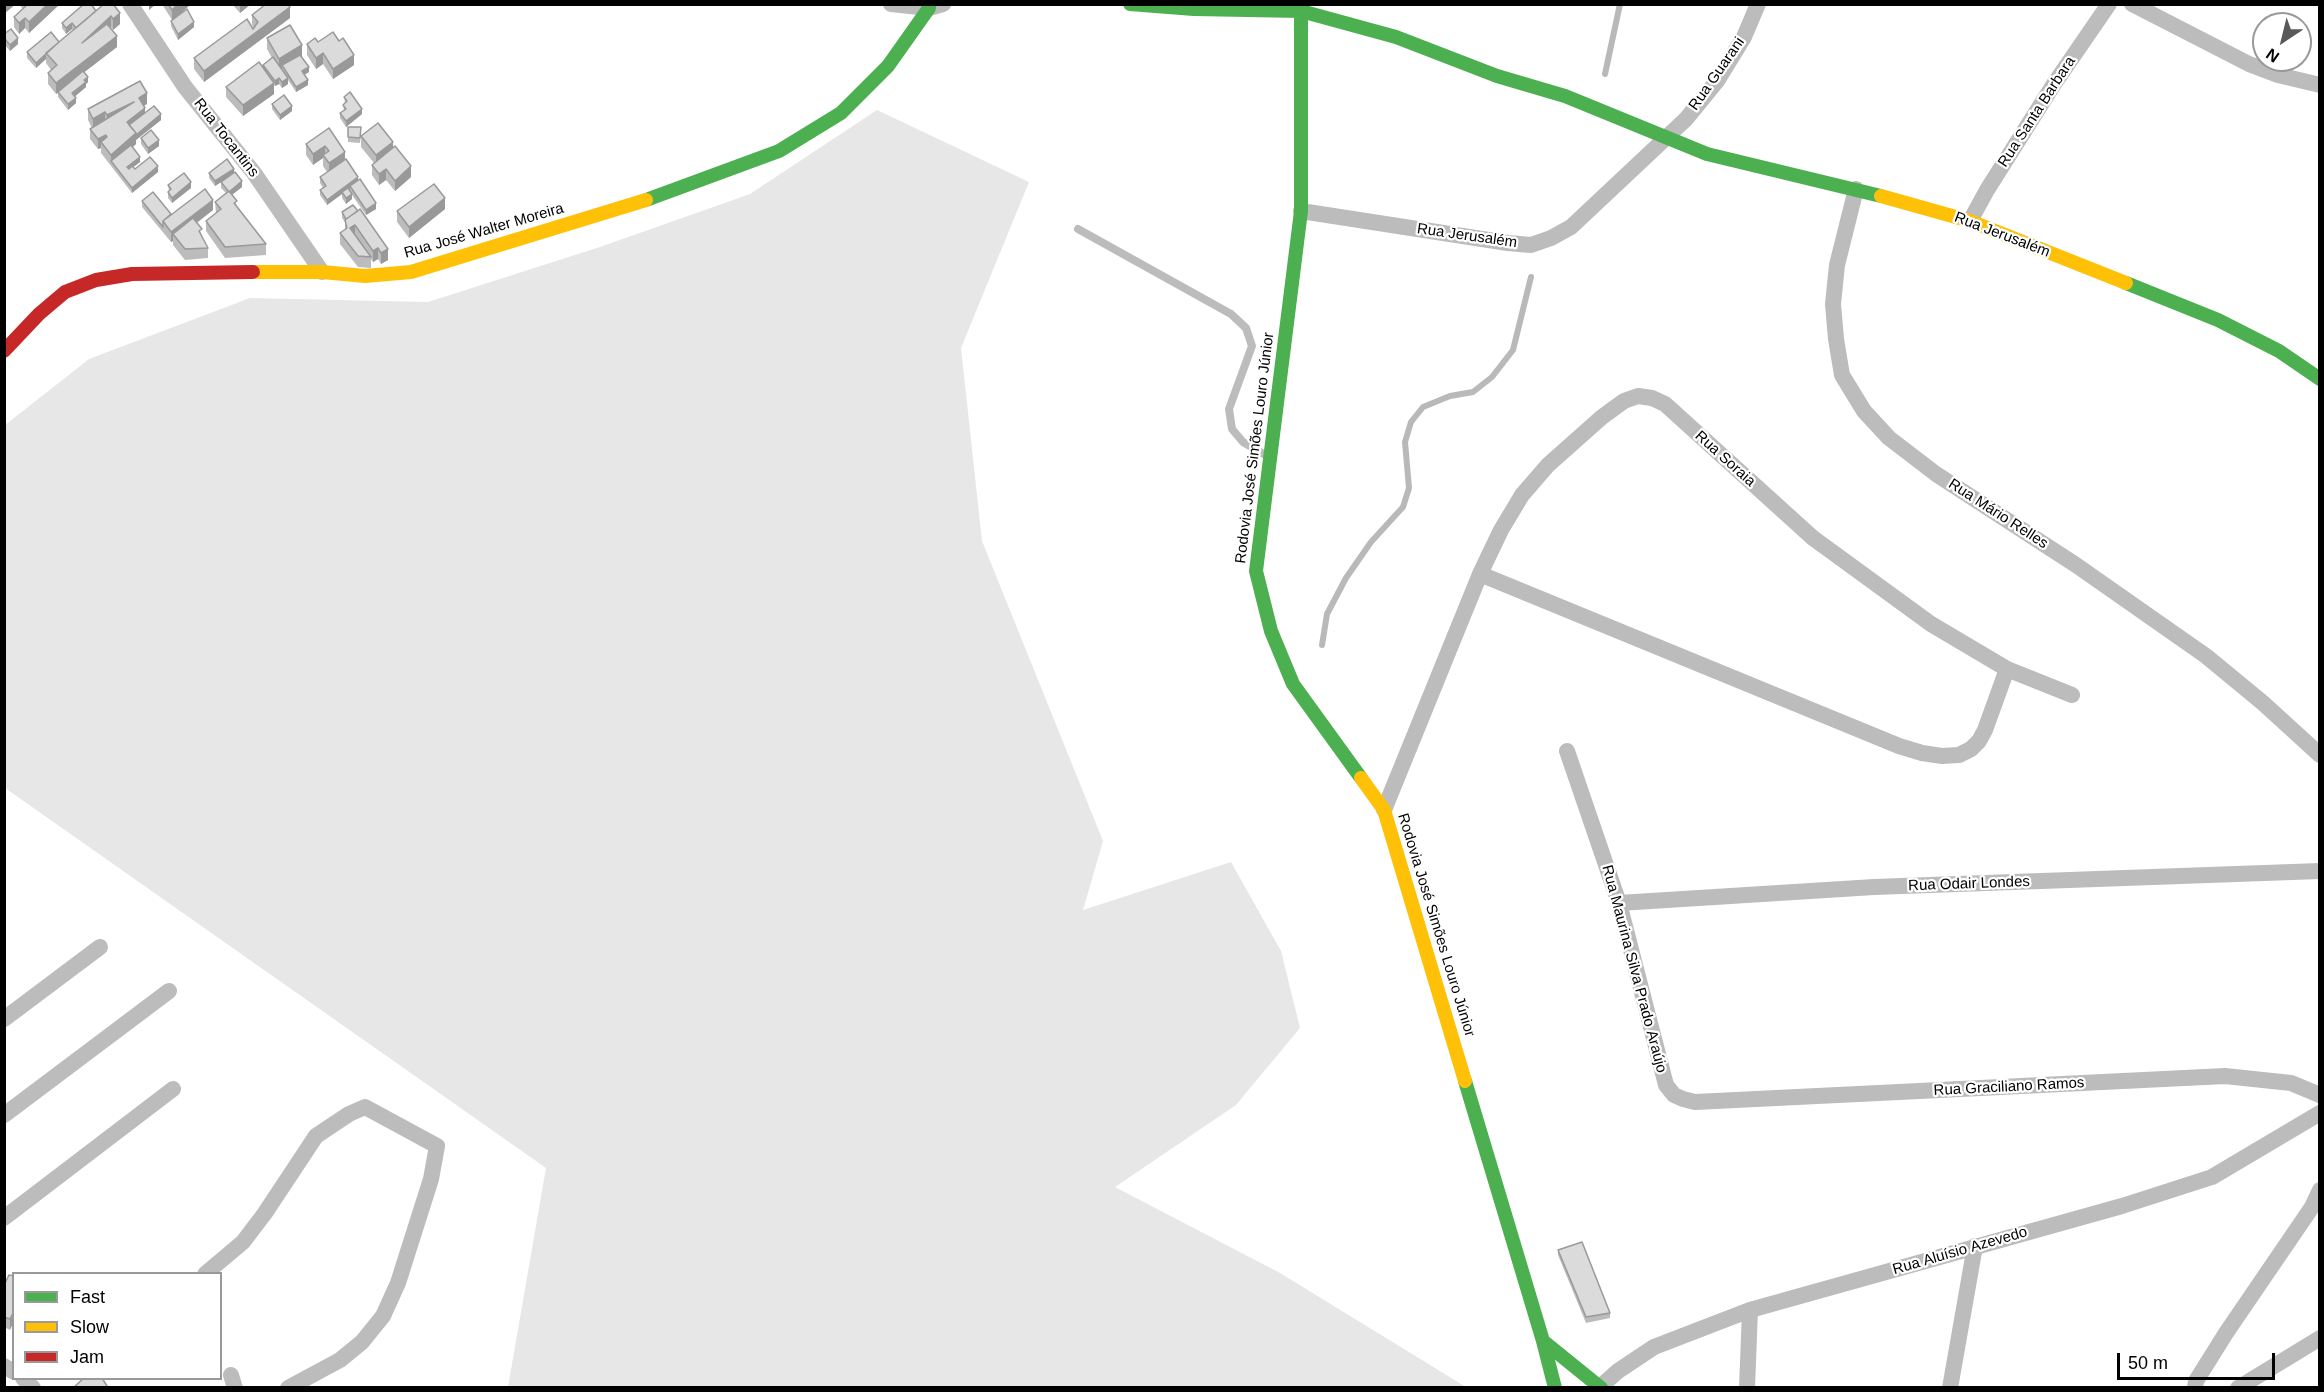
<!DOCTYPE html>
<html>
<head>
<meta charset="utf-8">
<style>
	body { margin:0 }
	#map { position:relative; width:2324px; height:1392px; overflow:hidden; background:#fff; font-family:Helvetica,sans-serif }
	canvas { display:block }
	.frame { position:absolute; inset:0; border:6px solid #000; pointer-events:none }
	.legend { position:absolute; left:12px; top:1272px; width:210px; height:108px; box-sizing:border-box; background:#fff; border:2px solid #999; margin:0; padding:8px 10px; list-style:none; font-size:18px; color:#000 }
	.legend li { display:flex; align-items:center; gap:12px; height:30px }
	.legend b { width:30px; border:2px solid #999 }
	.north { position:absolute; left:2252px; top:12px; width:60px; height:60px; box-sizing:border-box; background:#fff; border:2px solid #999; border-radius:50%; rotate:215deg; font-size:16px; font-weight:700; line-height:24px; text-align:center; color:#000 }
	.north::after { content:''; display:block; margin:auto; width:21px; height:27px; background:#595959; clip-path:polygon(50% 0,100% 100%,50% 72%,0 100%) }
	.scale { position:absolute; left:2117px; top:1353px; width:158px; height:27px; box-sizing:border-box; border:3px solid #000; border-top:0; padding-left:8px; font-size:18px; line-height:21px; white-space:nowrap; color:#000; -webkit-text-stroke:4px #fff; paint-order:stroke }
</style>
</head>
<body>
<div id="map">
<canvas width="2324" height="1392"></canvas>
<div class="frame"></div>
<ul class="legend">
<li><b style="height:8px;background:#4caf50"></b>Fast</li>
<li><b style="height:8px;background:#ffc107"></b>Slow</li>
<li><b style="height:8px;background:#c62828"></b>Jam</li>
</ul>
<div class="north">N</div>
<div class="scale">50 m</div>
</div>
<script>
const ctx = document.querySelector('canvas').getContext('2d');
ctx.lineJoin = 'round';
function paint(path, color) {
  ctx.fillStyle = color;
  ctx.fill(path, 'evenodd');
}
function shape(rows) {
  const path = new Path2D();
  for (const r of rows) {
    path.moveTo(r[0], r[1]);
    for (let i = 2; i < r.length; i += 2) path.lineTo(r[i], r[i + 1]);
  }
  return path;
}
function stroke(path, color, width, dash) {
  ctx.strokeStyle = color;
  ctx.lineWidth = width;
  ctx.lineCap = dash ? 'butt' : 'round';
  ctx.setLineDash(dash || []);
  ctx.stroke(path);
}
function write(font, color, halo, rows, align = 'center') {
  ctx.font = font + ' Helvetica,sans-serif';
  ctx.lineWidth = 4.5;
  ctx.setLineDash([]);
  ctx.textBaseline = 'middle';
  ctx.strokeStyle = halo;
  ctx.fillStyle = color;
  for (const [text, x, y, turn = 0] of rows) {
    ctx.save();
    ctx.translate(x, y);
    ctx.rotate((+turn || 0) * Math.PI / 180);
    ctx.textAlign = isNaN(turn) ? turn : align;
    if (halo) ctx.strokeText(text, 0, 0);
    ctx.fillText(text, 0, 0);
    ctx.restore();
  }
}
const green = shape([
	[877,110,1029,182,961,348,982,541,1103,841,1083,910,1231,862,1281,951,1300,1028,1236,1105,1115,1187,1280,1273,1466,1387,508,1387,546,1168,5,788,5,425,56,385,89,359,250,298,428,302,600,247,750,194]
]);
const stream = shape([
	[1605,74,1620,4],
	[1322,645,1327,614,1346,578,1371,542,1403,507,1409,488,1405,442,1411,422,1423,407,1450,396,1473,392,1492,377,1513,350,1531,277]
]);
const lane = shape([
	[1078,229,1231,314,1246,328,1252,346,1229,409,1232,429,1243,442,1267,456]
]);
const street = shape([
	[130,4,185,87,254,173,322,272],
	[891,4,929,8,943,4],
	[2132,4,2249,64,2278,75,2320,85],
	[1856,189,1837,265,1833,304,1836,339,1842,375,1864,411,1889,438,1936,474,2076,565,2206,656,2263,703,2320,755],
	[1301,211,1508,243,1531,245,1551,238,1571,227,1686,119,1717,81,1744,37,1758,4],
	[1970,221,1987,190,2054,84,2109,4],
	[1480,574,1899,746,1922,753,1942,756,1959,755,1971,749,1979,741,1985,730,2007,669],
	[1567,751,1619,903,1666,1085,1674,1095,1683,1099,1695,1102,2225,1076,2291,1083,2320,1095],
	[1384,810,1480,574,1501,530,1522,495,1548,465,1602,417,1624,401,1638,396,1652,398,1665,404,1813,538,1931,624,2007,669,2072,695],
	[1619,903,1874,887,2320,871],
	[4,1019,100,947],
	[4,1115,169,991],
	[4,1218,173,1089],
	[205,1274,243,1242,265,1213,316,1136,349,1114,365,1107,437,1146,431,1179,398,1283,383,1316,362,1342,340,1360,288,1388],
	[4,1366,14,1372],
	[231,1375,235,1388],
	[23,1378,33,1388],
	[1600,1387,1618,1371,1654,1347,1750,1310,2122,1206,2212,1177,2320,1113],
	[1747,1388,1750,1310],
	[1950,1388,1975,1246],
	[2195,1388,2196,1381,2226,1333,2312,1207,2320,1190],
	[2238,1388,2320,1338]
]);
const fast = shape([
	[1130,4,1194,9,1301,11,1396,37,1497,76,1565,96,1707,154,1881,196],
	[1301,4,1301,211,1256,571,1271,631,1293,684,1361,778],
	[646,200,779,151,841,113,888,66,929,8],
	[2126,283,2218,320,2279,351,2320,379],
	[1465,1081,1543,1341,1555,1388],
	[1543,1341,1601,1388]
]);
const slow = shape([
	[1881,196,1970,221,2126,283],
	[253,272,322,272,365,276,411,272,646,200],
	[1361,778,1384,810,1465,1081]
]);
const jam = shape([
	[4,351,39,314,65,292,96,280,132,274,253,272]
]);
const wall = shape([
	[19,4,60,4,29,33,25,28,19,34,14,27,14,17,23,9],
	[104,4,120,24,113,30,111,27,110,28,117,47,84,72,88,82,86,84,86,87,75,96,76,103,68,110,58,97,58,93,56,94,48,84,48,73,51,70,46,63,46,59,36,68,27,58,27,52,59,42,73,30,72,29,66,34,62,28,62,23,96,11],
	[162,4,191,4,183,11,194,27,178,40,171,26,171,21,172,20],
	[232,4,251,4,240,13],
	[252,15,290,18,204,82,194,69,194,58,253,29,254,28,252,25],
	[4,34,18,44,10,51,4,44],
	[267,38,302,56,309,72,304,75,308,85,296,92,288,80,288,84,282,88,279,84,275,86,274,85,274,94,243,116,226,97,226,87,263,68,263,65,272,58,267,49],
	[318,42,354,65,333,79,323,64,316,69,307,55,307,44],
	[344,97,362,114,346,127,340,118,340,113,344,111,343,105,345,103],
	[147,104,144,106,145,113,161,120,136,140,136,144,133,147,140,162,133,167,135,169,158,172,132,193,101,153,101,148,98,149,90,139,90,129,92,128,88,120,88,109],
	[272,104,292,111,280,120,272,109],
	[348,127,361,132,360,143,348,142],
	[329,128,345,159,376,209,366,215,352,195,352,199,346,204,342,198,342,194,327,205,320,195,320,190,323,188,320,183,320,177,327,172,323,166,323,158,313,165,306,155,306,144],
	[361,136,393,148,411,177,395,191,386,180,379,185,372,175,372,165,374,163,361,147],
	[141,138,159,146,148,154,141,144],
	[209,173,234,173,242,187,232,195,237,206,266,244,266,255,225,258,206,231,206,221,216,213,215,202,226,193,221,188,221,182,215,186,209,178],
	[168,185,191,188,172,203,168,198,168,192,169,191],
	[142,201,171,215,213,210,197,223,202,236,208,248,208,258,185,260,173,245,173,241,171,242,142,207],
	[353,205,388,260,381,264,378,259,373,262,371,259,371,268,358,267,340,244,340,233,345,230,345,222,342,218,342,212],
	[445,209,409,238,397,222,397,211],
	[1558,1250,1610,1313,1610,1318,1586,1323,1558,1255],
	[14,1276,10,1330,4,1327,4,1285]
]);
const shadedWall = shape([
	[4,4,16,4,4,14],
	[48,4,60,4,29,33,29,22],
	[149,4,156,4,149,10],
	[178,4,191,4,172,21,172,10],
	[240,4,251,4,240,13],
	[290,7,290,18,204,82,204,71],
	[120,13,120,24,113,30,113,19],
	[111,16,111,27,82,53,82,43],
	[25,18,25,28,19,34,19,23],
	[194,22,194,27,178,40,178,34],
	[72,23,72,29,66,34,66,28],
	[117,36,117,47,56,94,56,83],
	[18,38,18,44,10,51,10,45],
	[302,45,302,56,283,67,282,65,282,68,279,69,279,59],
	[323,53,323,64,316,69,316,58],
	[46,54,46,59,36,68,36,63],
	[354,55,354,65,333,79,333,69],
	[309,67,309,72,302,76,302,71],
	[88,77,88,82,86,84,86,87,72,99,72,93],
	[279,78,279,84,275,86,275,81],
	[288,78,288,84,282,88,282,82],
	[308,80,308,85,296,92,296,87],
	[274,83,274,94,243,116,243,105],
	[147,93,147,104,139,108,139,98],
	[76,98,76,103,68,110,68,104],
	[134,102,107,126,107,115],
	[292,106,292,111,280,120,280,115],
	[145,108,145,118,129,130,127,122],
	[362,109,362,114,346,127,346,121],
	[105,112,105,123,93,129,93,119],
	[161,114,161,120,136,140,136,144,113,164,111,161,111,155,136,133],
	[106,135,106,146,101,142,101,148,98,149,98,139],
	[159,140,159,146,148,154,148,148],
	[393,142,393,153,376,166,376,155],
	[325,146,325,157,323,155,323,158,313,165,313,154],
	[345,152,345,163,329,174,329,163],
	[140,157,140,162,127,172,127,167],
	[158,166,158,172,132,193,132,188],
	[411,166,411,177,395,191,395,181],
	[234,169,234,174,215,186,215,181],
	[386,169,386,180,379,185,379,174],
	[358,177,358,183,350,186,350,189,343,194,342,192,342,194,327,205,327,200],
	[242,181,242,187,229,197,229,192],
	[191,182,191,188,172,203,172,198],
	[352,194,352,199,346,204,346,198],
	[445,198,445,209,409,238,409,227],
	[213,200,213,210,176,238,173,234,173,241,171,242,171,232],
	[376,203,376,209,366,215,366,210],
	[355,225,355,235,350,228],
	[378,248,378,259,373,262,373,251],
	[388,249,388,260,381,264,381,253],
	[14,1311,14,1321,10,1330,10,1319]
]);
const building = shape([
	[28,4,48,4,29,22,25,18,19,23,14,17,28,4],
	[84,4,91,4,96,11,76,28,72,23,66,28,62,23,84,4],
	[104,4,113,4,120,13,113,19,111,16,82,43,107,24,117,36,56,83,48,73,57,65,46,53,104,4],
	[168,4,178,4,172,10,168,4],
	[266,4,288,4,290,7,204,71,194,58,247,19,253,29,258,22,252,15,266,4],
	[187,9,194,22,178,34,171,21,187,9],
	[290,25,302,45,279,59,267,38,290,25],
	[11,29,18,38,10,45,4,38,4,34,11,29],
	[51,32,59,42,36,63,27,52,51,32],
	[333,32,339,41,343,38,354,55,333,69,323,53,316,58,307,44,315,38,318,42,333,32],
	[300,55,309,67,302,71,308,80,296,87,282,65,300,55],
	[273,57,288,78,282,82,279,78,275,81,263,65,273,57],
	[259,62,274,83,243,105,226,87,259,62],
	[83,71,88,77,84,80,86,82,72,93,76,98,68,104,58,92,83,71],
	[140,81,147,93,139,98,145,108,127,122,136,133,111,155,101,142,107,137,106,135,98,139,90,129,134,102,107,115,105,112,93,119,88,109,140,81],
	[350,92,362,109,346,121,340,113,346,109,343,105,347,101,344,97,350,92],
	[284,95,292,106,280,115,272,104,284,95],
	[154,106,161,114,136,135,136,133,129,125,154,106],
	[378,123,393,142,376,155,361,136,378,123],
	[348,127,361,127,360,138,348,137,348,127],
	[329,128,345,152,329,163,323,155,329,151,325,146,313,154,306,144,329,128],
	[151,130,159,140,148,148,141,138,151,130],
	[131,145,140,157,127,167,129,169,132,166,135,169,150,157,158,166,132,188,111,161,131,145],
	[395,146,411,166,395,181,386,169,379,174,372,165,395,146],
	[227,159,234,169,215,181,209,173,227,159],
	[346,159,358,177,327,200,320,190,326,186,320,177,346,159],
	[235,172,242,181,229,192,221,182,235,172],
	[184,173,191,182,172,198,168,192,171,189,168,185,184,173],
	[360,179,376,203,366,210,350,186,360,179],
	[434,184,445,198,409,227,397,211,434,184],
	[348,188,352,194,346,198,342,192,348,188],
	[205,189,213,200,171,232,163,221,205,189],
	[229,191,237,201,234,203,266,244,225,247,206,221,221,209,215,202,229,191],
	[153,192,171,214,163,221,163,227,142,201,153,192],
	[353,205,358,211,346,219,342,212,353,205],
	[360,209,388,249,381,253,378,248,373,251,355,225,350,228,371,257,358,256,340,233,347,228,345,220,360,209],
	[193,218,202,229,199,231,208,248,185,249,173,234,193,218],
	[1582,1242,1610,1313,1586,1317,1558,1250,1582,1242],
	[9,1275,14,1276,14,1311,10,1319,4,1317,4,1285,9,1275],
	[84,1378,102,1378,107,1386,105,1388,73,1388,84,1378]
]);
const streetNames = [
	["Rua Guarani",1717,74,-55],
	["Rua Santa Barbara",2037,112,-57],
	["Rua Tocantins",226,138,52],
	["Rua José Walter Moreira",484,231,-16],
	["Rua Jerusalém",2002,235,21],
	["Rua Jerusalém",1467,236,8],
	["Rodovia José Simões Louro Júnior",1255,448,-83],
	["Rua Soraia",1725,459,42],
	["Rua Mário Relles",1998,514,33],
	["Rua Odair Londes",1969,884,-2],
	["Rodovia José Simões Louro Júnior",1436,925,73],
	["Rua Maurina Silva Prado Araújo",1634,969,75],
	["Rua Graciliano Ramos",2009,1087,-3],
	["Rua Aluísio Azevedo",1960,1251,-16]
];
paint(green, '#e7e7e7');
stroke(stream, '#b9b9b9', 6);
stroke(lane, '#bcbcbc', 8);
stroke(street, '#bcbcbc', 16);
stroke(fast, '#4caf50', 14);
stroke(slow, '#ffc107', 14);
stroke(jam, '#c62828', 14);
paint(wall, '#bcbcbc');
paint(shadedWall, '#999');
paint(building, '#dbdbdb');
stroke(building, '#999', 1.5);
write('15px', '#000', '#fff', streetNames);
</script>
</body>
</html>
